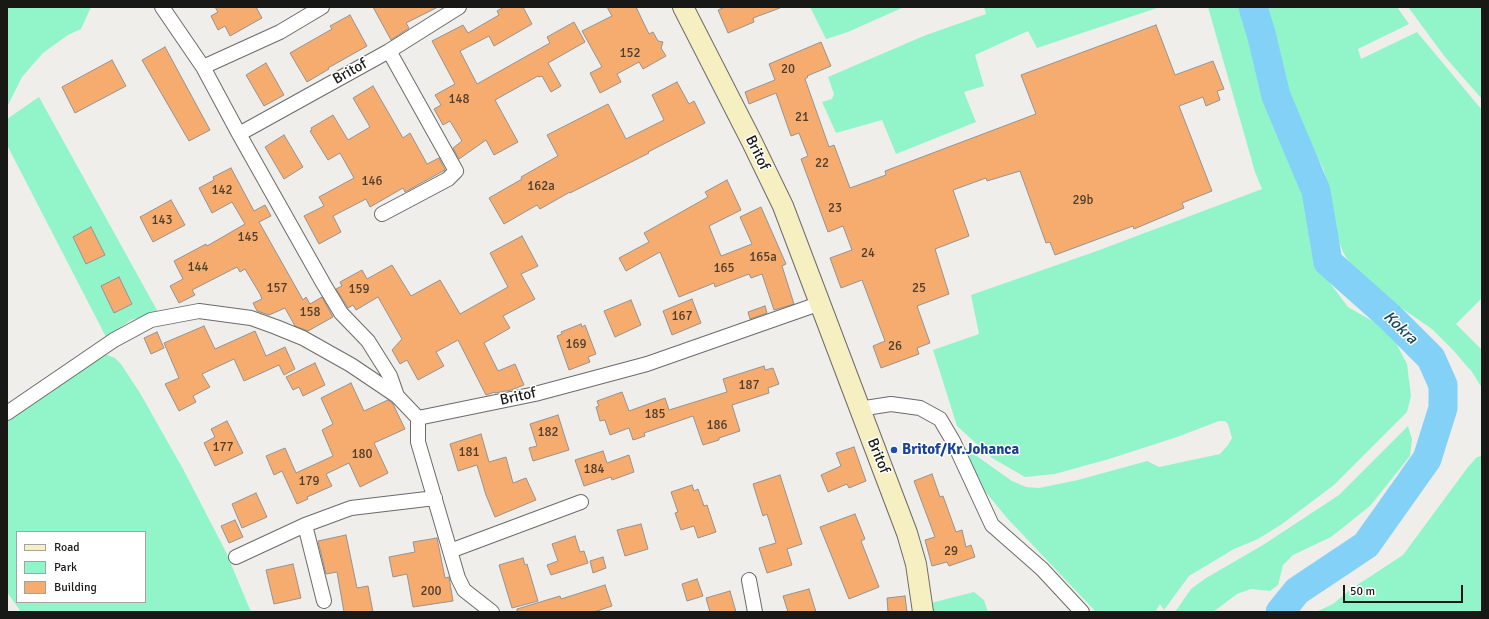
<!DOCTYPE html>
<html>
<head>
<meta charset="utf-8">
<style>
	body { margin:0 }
	#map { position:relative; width:1489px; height:619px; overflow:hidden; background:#efeeea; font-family:Signika,sans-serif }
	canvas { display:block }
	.frame { position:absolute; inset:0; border:8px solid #181817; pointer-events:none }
	.legend { position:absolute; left:16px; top:531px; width:130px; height:72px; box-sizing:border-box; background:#fff; border:1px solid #a3a3a2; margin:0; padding:5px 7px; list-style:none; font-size:12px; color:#181817 }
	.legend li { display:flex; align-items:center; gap:8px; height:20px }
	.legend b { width:20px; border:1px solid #a3a3a2 }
	.scale { position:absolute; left:1343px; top:585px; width:120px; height:18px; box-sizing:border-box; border:2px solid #181817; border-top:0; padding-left:5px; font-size:12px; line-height:14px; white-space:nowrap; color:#181817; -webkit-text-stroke:3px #fff; paint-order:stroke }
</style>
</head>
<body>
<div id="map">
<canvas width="1489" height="619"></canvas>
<div class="frame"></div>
<ul class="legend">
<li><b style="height:5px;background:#f6efc2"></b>Road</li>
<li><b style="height:11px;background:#92f5ca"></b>Park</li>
<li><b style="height:11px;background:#f5ac6e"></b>Building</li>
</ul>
<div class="scale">50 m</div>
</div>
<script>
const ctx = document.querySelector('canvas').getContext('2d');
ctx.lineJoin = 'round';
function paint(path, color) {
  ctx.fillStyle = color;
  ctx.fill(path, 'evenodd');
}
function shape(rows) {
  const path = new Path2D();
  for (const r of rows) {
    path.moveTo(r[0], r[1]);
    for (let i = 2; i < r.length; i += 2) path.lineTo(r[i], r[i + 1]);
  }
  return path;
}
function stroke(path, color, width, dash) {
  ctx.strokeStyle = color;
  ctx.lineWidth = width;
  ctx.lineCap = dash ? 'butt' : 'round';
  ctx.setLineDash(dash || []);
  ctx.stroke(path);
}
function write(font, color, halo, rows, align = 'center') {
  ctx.font = font + ' Signika,sans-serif';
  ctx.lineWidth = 3;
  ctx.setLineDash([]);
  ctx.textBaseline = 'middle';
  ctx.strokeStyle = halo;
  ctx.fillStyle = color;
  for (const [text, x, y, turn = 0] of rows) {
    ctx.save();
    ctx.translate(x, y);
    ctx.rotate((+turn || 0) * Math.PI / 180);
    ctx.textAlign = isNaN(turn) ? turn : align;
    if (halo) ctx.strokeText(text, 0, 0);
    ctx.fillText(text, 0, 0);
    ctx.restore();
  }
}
const green = shape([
	[7,7,91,7,81,29,68,35,43,53,22,77,7,107],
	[810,7,904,7,848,32,826,39],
	[984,7,1160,7,1037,48,1028,31,975,55,984,86,964,92,976,122,896,154,882,120,836,133,822,102,832,99,834,94,828,77,926,35,986,14],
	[1208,7,1246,7,1257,44,1270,104,1282,142,1298,174,1305,193,1306,217,1313,243,1327,279,1348,307,1381,326,1396,343,1407,364,1411,396,1407,412,1334,485,1282,524,1258,539,1234,549,1189,576,1164,610,1160,604,1155,612,1096,612,1007,518,984,490,964,447,1012,481,1026,487,1039,488,1078,480,1147,461,1159,467,1220,454,1228,445,1232,438,1228,424,1225,421,1219,421,1177,437,1109,459,1055,474,1025,477,992,458,957,426,933,350,979,334,971,295,1094,252,1262,189,1255,172],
	[1264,7,1397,7,1409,24,1358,49,1361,59,1417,32,1482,110,1482,298,1456,324,1482,350,1482,388,1472,372,1453,350,1432,329,1359,279,1343,252,1324,200,1327,181,1323,168,1279,87,1268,23],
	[1408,7,1482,7,1482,99,1445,57],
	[39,97,158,312,131,320,106,337,7,145,7,119],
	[105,354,115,358,121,364,140,393,183,469,226,552,251,612,21,612,7,592,7,417],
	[17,532,145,532,145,602,17,602],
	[1408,426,1412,439,1410,456,1370,506,1331,537,1293,555,1283,565,1278,585,1270,591,1251,589,1237,594,1213,612,1175,612,1191,589,1206,578,1263,545,1339,495],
	[1482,456,1482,612,1316,612,1333,604,1351,589,1403,555,1468,467,1477,457],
	[974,592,984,600,988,612,932,612,931,603]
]);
const river = shape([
	[1253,7,1262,37,1276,96,1316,191,1328,262,1391,318,1431,358,1443,385,1443,408,1427,459,1366,545,1297,591,1280,612]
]);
const building = shape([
	[215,7,256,7,262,18,230,36,225,26,218,30,211,16,218,12,215,7],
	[373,7,438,7,406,23,409,28,391,40,373,7],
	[504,7,523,7,532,24,494,46,489,36,460,51,477,84,550,43,547,37,574,22,585,42,548,63,561,86,551,92,542,76,539,77,538,76,495,100,518,142,494,155,486,140,459,159,453,148,462,141,450,121,443,125,434,109,441,105,435,95,455,84,432,41,463,25,468,33,499,15,497,11,504,7],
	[607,7,636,7,649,34,653,32,658,41,663,42,661,48,666,56,643,69,639,62,617,74,621,82,600,93,590,73,602,67,582,31,612,16,607,7],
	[725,7,780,7,780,8,753,18,754,22,728,33,718,10,725,7],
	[350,15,367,46,328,68,329,69,307,82,290,53,332,29,330,26,350,15],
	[1156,25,1175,75,1213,61,1224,89,1217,91,1220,100,1206,106,1203,97,1179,106,1212,191,1182,203,1184,208,1134,229,1133,226,1055,255,1050,242,1046,243,1020,171,987,181,986,178,953,190,969,236,935,249,949,294,917,306,930,343,917,348,919,354,881,368,873,346,885,341,862,280,841,288,830,258,852,250,843,226,828,232,801,159,808,156,799,133,791,136,776,93,749,104,745,92,775,80,769,64,821,42,831,66,807,76,808,77,805,79,829,147,834,145,850,188,886,175,885,171,1036,114,1021,75,1156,25],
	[165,47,210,130,189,141,142,60,165,47],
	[112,60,126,86,75,113,62,87,112,60],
	[266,63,284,95,264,106,246,75,266,63],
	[677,82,689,104,694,101,705,123,648,152,649,153,570,193,570,192,540,209,537,205,504,224,489,198,522,179,521,177,558,156,547,135,608,104,626,139,664,120,652,95,677,82],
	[373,86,403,138,410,133,427,164,439,158,445,170,405,192,403,188,370,207,366,199,333,216,341,232,319,244,304,216,324,206,319,197,354,178,340,153,328,160,310,131,312,130,311,128,333,115,348,140,370,127,353,98,373,86],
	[284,135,303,167,284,179,265,147,284,135],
	[231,168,254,211,265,205,271,216,259,222,303,300,306,297,310,304,322,297,333,317,308,331,295,326,285,308,269,315,257,311,253,303,262,299,260,294,245,269,240,272,237,267,192,290,195,295,179,303,170,286,183,279,174,261,206,244,207,246,245,224,232,202,212,213,199,188,214,180,213,177,231,168],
	[727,180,741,210,709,226,721,256,752,244,740,217,761,207,786,264,782,266,794,304,774,310,762,274,751,278,749,274,715,287,714,283,679,297,660,252,626,271,619,258,649,242,644,233,708,197,705,192,727,180],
	[171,200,185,225,153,242,140,217,171,200],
	[91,227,105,255,86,264,73,237,91,227],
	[522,236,538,266,521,274,535,299,503,316,510,328,484,343,498,371,515,364,524,385,511,390,495,393,495,392,486,395,458,340,436,352,444,366,418,380,407,360,400,364,392,350,402,339,378,297,356,310,353,305,348,308,336,289,342,286,340,282,362,270,367,279,392,265,411,296,440,280,460,314,508,287,490,253,522,236],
	[119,277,132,304,114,313,101,286,119,277],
	[692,299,701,323,672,335,663,311,692,299],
	[631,300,641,325,615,337,604,311,631,300],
	[765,306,767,313,750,319,748,312,765,306],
	[581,324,582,327,585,325,596,354,588,357,590,362,569,370,557,336,562,334,561,332,581,324],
	[204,326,215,349,255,331,266,356,285,347,295,369,284,375,279,365,244,381,234,359,202,374,210,387,193,396,196,402,179,411,165,384,179,378,164,343,204,326],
	[157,332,164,348,151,354,144,338,157,332],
	[315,363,325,385,303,396,299,387,293,390,286,377,315,363],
	[764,366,765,370,773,368,779,384,768,388,769,393,732,405,740,431,719,438,719,440,703,445,693,416,644,433,645,436,633,440,629,428,610,435,605,420,600,421,596,407,599,406,597,401,622,392,629,411,665,398,669,410,727,392,723,379,764,366],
	[351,383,364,411,388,400,393,404,405,429,374,443,388,473,360,487,349,463,326,474,332,486,307,497,308,499,297,504,282,471,274,475,266,456,285,448,296,473,333,456,322,430,333,424,321,398,351,383],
	[558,415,569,450,533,461,529,448,537,446,530,424,558,415],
	[227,421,243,453,215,466,204,443,215,437,211,429,227,421],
	[481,434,489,462,506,457,513,483,526,478,536,500,495,517,486,495,477,465,458,471,450,444,481,434],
	[854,447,866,481,849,488,847,484,828,492,821,475,841,466,836,453,854,447],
	[603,451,607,463,629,455,634,472,612,480,611,477,584,486,575,460,603,451],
	[932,474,940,497,943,496,956,532,962,530,966,547,971,545,975,557,949,566,947,562,932,566,925,540,935,537,914,481,932,474],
	[780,475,802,544,787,549,792,565,767,573,759,548,776,543,767,514,763,516,753,484,780,475],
	[692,485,694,491,698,489,704,506,707,505,716,532,698,538,694,526,681,530,675,513,678,512,671,492,692,485],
	[256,493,267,517,242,528,232,504,256,493],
	[855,514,865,539,861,541,879,587,849,599,820,527,855,514],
	[235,520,243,537,229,543,221,526,235,520],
	[641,524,648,549,625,556,617,530,641,524],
	[346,535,357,588,368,586,373,612,344,612,337,572,326,574,318,541,346,535],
	[575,536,580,552,584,551,588,563,551,575,547,565,558,561,552,544,575,536],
	[437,538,445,578,449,577,453,601,413,607,407,574,393,577,389,557,415,552,413,542,437,538],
	[603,557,606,568,593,573,590,561,603,557],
	[523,558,525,565,527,564,538,601,512,608,499,565,523,558],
	[293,564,301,598,274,604,266,570,293,564],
	[697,579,703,596,687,601,682,584,697,579],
	[605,585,612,606,594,612,517,612,517,609,560,596,561,599,605,585],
	[809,589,816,612,788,612,783,596,809,589],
	[730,591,736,612,710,612,706,598,730,591],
	[905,596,907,612,888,612,887,598,905,596]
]);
const street = shape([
	[162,7,203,67,239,134,323,283,341,313,368,341,390,376,397,396,418,418],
	[203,67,280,32,322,7],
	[239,134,389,51,459,7],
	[382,214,448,179,456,171,389,51],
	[859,409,891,404,920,408,940,419,953,441,992,525,1042,569,1082,612],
	[7,413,114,340,151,320,199,311,251,318,276,327,303,338,351,365,397,396],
	[418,418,535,394,647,364,821,303],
	[418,418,418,442,458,578,464,590,492,612],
	[305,525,351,508,435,498],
	[450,551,581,502],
	[236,557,305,525,324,601],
	[749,580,755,612]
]);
const secondary = shape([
	[683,7,752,142,783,206,907,533,916,564,923,612]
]);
const markers = [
	[894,450,4,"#1a4fb4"]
];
const numberNames = [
	["152",630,54],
	["20",788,70],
	["148",459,100],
	["21",802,118],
	["22",822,164],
	["146",372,182],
	["162a",541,187],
	["142",222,191],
	["29b",1083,201],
	["23",835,209],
	["143",162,221],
	["145",248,238],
	["24",868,254],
	["165a",763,258],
	["144",198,268],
	["165",724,269],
	["157",277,289],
	["25",919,289],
	["159",359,290],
	["158",310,313],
	["167",682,317],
	["169",576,345],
	["26",895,347],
	["187",749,386],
	["185",655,415],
	["186",717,426],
	["182",548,433],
	["177",223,448],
	["181",469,453],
	["180",362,455],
	["184",594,470],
	["179",309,482],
	["29",951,552],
	["200",431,592]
];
const streetNames = [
	["Britof",350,72,-29],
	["Britof",757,153,64],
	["Britof",518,397,-12],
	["Britof",878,456,68]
];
const transitNames = [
	["Britof/Kr.Johanca",902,450]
];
const waterNames = [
	["Kokra",1400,328,44]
];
paint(green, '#92f5ca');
stroke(river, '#84d1f8', 29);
paint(building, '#f5ac6e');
stroke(building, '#969391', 1);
stroke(street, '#6b6b68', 16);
stroke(secondary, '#6b6b68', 22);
stroke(street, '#fff', 14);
stroke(secondary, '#f6efc2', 20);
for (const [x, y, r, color] of markers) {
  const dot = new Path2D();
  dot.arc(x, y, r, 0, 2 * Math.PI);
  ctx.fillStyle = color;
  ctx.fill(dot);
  stroke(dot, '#fff', 1.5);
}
write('13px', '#4f3d2d', null, numberNames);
write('15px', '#181817', '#fff', streetNames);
write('bold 15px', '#164399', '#fff', transitNames, 'left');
write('italic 16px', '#1b465a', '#fff', waterNames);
</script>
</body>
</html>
